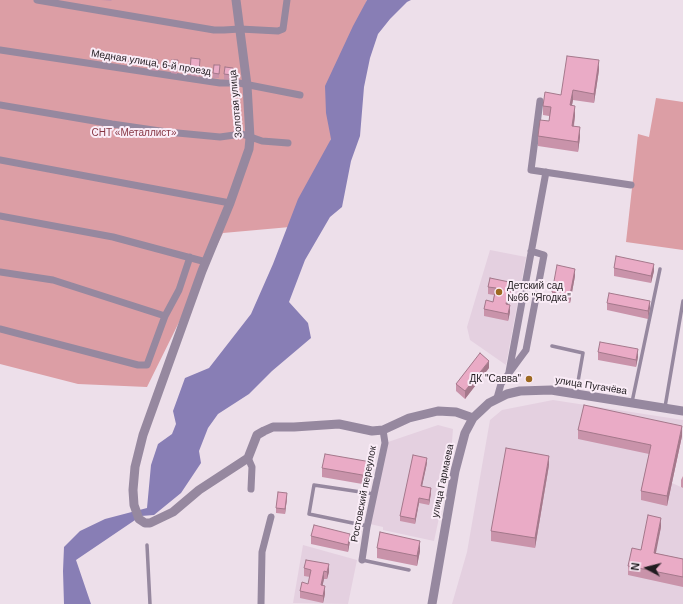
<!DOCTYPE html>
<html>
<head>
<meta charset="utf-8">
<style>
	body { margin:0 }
	#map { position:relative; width:683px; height:604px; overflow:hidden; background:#eddfea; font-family:Helvetica,sans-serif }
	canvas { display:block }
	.north { position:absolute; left:627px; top:548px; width:40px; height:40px; -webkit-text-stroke:3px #faecf7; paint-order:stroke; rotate:277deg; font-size:11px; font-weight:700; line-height:16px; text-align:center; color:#211c20 }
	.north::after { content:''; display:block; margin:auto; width:14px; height:18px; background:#211c20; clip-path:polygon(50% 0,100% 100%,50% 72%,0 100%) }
</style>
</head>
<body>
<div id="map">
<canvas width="683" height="604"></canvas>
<div class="north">N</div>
</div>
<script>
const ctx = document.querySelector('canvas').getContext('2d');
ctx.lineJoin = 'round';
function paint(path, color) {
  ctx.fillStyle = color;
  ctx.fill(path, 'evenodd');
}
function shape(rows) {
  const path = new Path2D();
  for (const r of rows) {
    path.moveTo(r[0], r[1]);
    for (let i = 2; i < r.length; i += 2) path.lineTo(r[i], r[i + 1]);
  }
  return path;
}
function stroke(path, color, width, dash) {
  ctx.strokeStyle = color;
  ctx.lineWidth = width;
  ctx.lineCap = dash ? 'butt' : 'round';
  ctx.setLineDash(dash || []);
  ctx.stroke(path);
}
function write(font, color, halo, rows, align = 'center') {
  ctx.font = font + ' Helvetica,sans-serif';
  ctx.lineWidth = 4;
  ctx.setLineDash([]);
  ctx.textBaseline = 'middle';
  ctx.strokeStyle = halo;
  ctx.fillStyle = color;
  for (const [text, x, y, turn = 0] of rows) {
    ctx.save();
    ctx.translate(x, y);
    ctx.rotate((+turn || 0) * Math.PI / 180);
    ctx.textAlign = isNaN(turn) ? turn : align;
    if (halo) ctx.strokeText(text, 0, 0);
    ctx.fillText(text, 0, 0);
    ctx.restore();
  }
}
const built = shape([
	[490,250,526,257,506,365,470,340,467,327],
	[553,400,683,420,682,436,672,483,683,488,683,604,452,604,467,552,490,420,502,410],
	[438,425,453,429,450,467,434,541,383,530,383,527,370,524,388,442],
	[303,545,357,560,348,604,293,603]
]);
const green = shape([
	[0,0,367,0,330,92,334,129,324,161,290,227,223,233,147,387,78,384,0,364],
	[656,98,683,102,683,250,626,242,638,134,649,137]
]);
const water = shape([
	[367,0,411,0,407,2,390,19,378,34,370,58,364,87,360,136,351,161,342,207,330,217,305,260,289,302,308,323,311,338,272,371,249,394,218,414,208,428,199,451,201,463,181,493,154,515,141,516,76,560,91,604,64,604,63,571,64,547,80,531,105,519,147,508,151,465,158,444,172,434,176,424,173,411,185,378,209,368,251,314,273,264,298,199,331,139,326,113,325,86,353,26]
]);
const service = shape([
	[552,346,583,353,576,393],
	[632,402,660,269],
	[665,407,683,301],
	[367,526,309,514,314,485,374,494],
	[147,545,150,604],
	[362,560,409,570]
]);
const minor = shape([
	[37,0,214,30,224,30,240,29,278,31,283,29,287,0],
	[0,50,220,83,239,83,300,95],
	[540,101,531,170,631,185],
	[0,105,112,124,167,132,220,137,242,134,262,141,288,143],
	[0,160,230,203],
	[0,216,113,237,206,262],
	[0,272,53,280,165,316],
	[0,329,138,365,147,365,165,316,179,290,190,257],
	[509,372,546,172],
	[497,398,501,384,526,350,544,255,531,251],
	[248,458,252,467,251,489],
	[362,560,367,527,385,443,383,430],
	[261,604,262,552,271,517]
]);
const tertiary = shape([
	[236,0,247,85,250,138,249,149,230,203,202,271,143,435,135,467,133,490,134,505,139,519,145,523,150,523,173,512,199,490,248,458,257,435,264,431,273,427,294,427,339,424,372,431,383,430,409,418,438,411,456,412,473,418],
	[432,604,455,471,465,433,473,418,489,403,507,394,520,391,551,390,683,411]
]);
const wall = shape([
	[101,0,112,0,111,1],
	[200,64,199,77,190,75,190,71],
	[149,65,158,65,158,71,149,70],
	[178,65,177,74,171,73,171,69],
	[220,70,219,78,213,78,213,73],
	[599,70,594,103,573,100,572,105,575,116,574,126,580,137,578,152,538,146,538,136,549,121,549,116,543,115,543,106,561,95],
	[233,73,232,80,224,79,224,74],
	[614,268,654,271,651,283,614,276],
	[575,276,570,303,552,299,552,292],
	[490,278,514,290,512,297,509,297,507,304,510,312,508,321,484,316,484,309,493,302,494,295,488,294,488,287],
	[607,303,650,308,648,319,607,310],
	[598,352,638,357,636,367,598,360],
	[489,368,465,399,456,391,456,384],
	[578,430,682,436,667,506,641,500,641,491,649,454,578,439],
	[427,463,422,486,431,493,429,505,419,503,415,524,400,521,400,516],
	[549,465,535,548,491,541,491,531],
	[322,468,371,472,368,485,322,477],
	[683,476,683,488,681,487,681,480],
	[287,498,285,514,276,513,276,508],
	[661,527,655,553,683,559,683,587,628,575,628,566,641,550],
	[311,536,350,541,348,552,311,544],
	[377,548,420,551,417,566,377,558],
	[304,568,329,572,327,579,324,579,322,586,325,594,323,603,300,598,300,591,308,584,310,577,304,576]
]);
const shadedWall = shape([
	[599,60,599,70,594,103,594,94],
	[573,90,573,100,570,115,570,105],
	[575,106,575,116,572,135,572,126],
	[580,127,580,137,578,152,578,142],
	[654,264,654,271,651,283,651,276],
	[575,269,575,276,570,303,570,295],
	[514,283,514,290,512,297,512,290],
	[509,289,509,297,506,311,506,304],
	[650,301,650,308,648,319,648,311],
	[510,305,510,312,508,321,508,314],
	[638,349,638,357,636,367,636,360],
	[489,361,489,368,465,399,465,391],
	[682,426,682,436,667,506,667,496],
	[549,456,549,465,535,548,535,538],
	[427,458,427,463,421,491,421,486],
	[371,462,371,472,368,485,368,476],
	[431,488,431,493,429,505,429,500],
	[287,493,287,498,285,514,285,509],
	[419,498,419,503,415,524,415,519],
	[661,518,661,527,654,563,654,553],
	[350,534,350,541,348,552,348,545],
	[420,541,420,551,417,566,417,556],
	[329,564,329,572,327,579,327,572],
	[324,571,324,579,321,593,321,585],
	[325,586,325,594,323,603,323,596]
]);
const building = shape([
	[567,56,599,60,594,94,573,90,570,105,575,106,572,126,580,127,578,142,538,136,540,120,549,121,551,107,543,106,545,92,561,95,567,56],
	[191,58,200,59,199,72,190,71,191,58],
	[149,59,158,60,158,66,149,65,149,59],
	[172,60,178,60,177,69,171,69,172,60],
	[214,65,220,65,219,74,213,73,214,65],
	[225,67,233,68,232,75,224,74,225,67],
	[616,256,654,264,651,276,614,268,616,256],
	[557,265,575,269,570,295,552,292,557,265],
	[490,278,514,283,512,290,509,289,506,304,510,305,508,314,484,309,486,300,493,302,496,288,488,287,490,278],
	[609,293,650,301,648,311,607,303,609,293],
	[600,342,638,349,636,360,598,352,600,342],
	[480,353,489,361,465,391,456,384,480,353],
	[584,405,682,426,667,496,641,491,651,445,578,430,584,405],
	[506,448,549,456,535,538,491,531,506,448],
	[325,454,371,462,368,476,322,468,325,454],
	[413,455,427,458,421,486,431,488,429,500,419,498,415,519,400,516,413,455],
	[278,492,287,493,285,509,276,508,278,492],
	[648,515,661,518,654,553,683,559,683,577,628,566,632,548,641,550,648,515],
	[314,525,350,534,348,545,311,536,314,525],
	[380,532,420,541,417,556,377,548,380,532],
	[306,560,329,564,327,572,324,571,321,585,325,586,323,596,300,591,302,582,308,584,311,570,304,568,306,560]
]);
const markers = [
	[499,292,4,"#9d6920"],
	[529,379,4,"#9d6920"]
];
const streetNames = [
	["Медная улица, 6-й проезд",151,63,9],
	["Золотая улица",236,104,-95],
	["улица Пугачёва",591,386,9],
	["улица Гармаева",443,481,-78],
	["Ростовский переулок",364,494,-79]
];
const parkNames = [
	["СНТ «Металлист»",134,133]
];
const poiNames = [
	["Детский сад",507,286],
	["№66 \"Ягодка\"",507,298],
	["ДК \"Савва\"",521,379,"right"]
];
paint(built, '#e4d0e0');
paint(green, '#dc9ea5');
paint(water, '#887eb5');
stroke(service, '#96889f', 3.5);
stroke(minor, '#96889f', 7);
stroke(tertiary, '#96889f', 9);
paint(wall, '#c993aa');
paint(shadedWall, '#a4788b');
paint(building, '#eaabc6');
stroke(building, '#a4788b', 1);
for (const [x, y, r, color] of markers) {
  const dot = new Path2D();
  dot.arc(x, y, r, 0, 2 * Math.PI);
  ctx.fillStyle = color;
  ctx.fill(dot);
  stroke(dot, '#faecf7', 1.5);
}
write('10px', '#211c20', '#faecf7', streetNames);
write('10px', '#873644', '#faecf7', parkNames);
write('10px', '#211c20', '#faecf7', poiNames, 'left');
</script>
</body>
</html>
